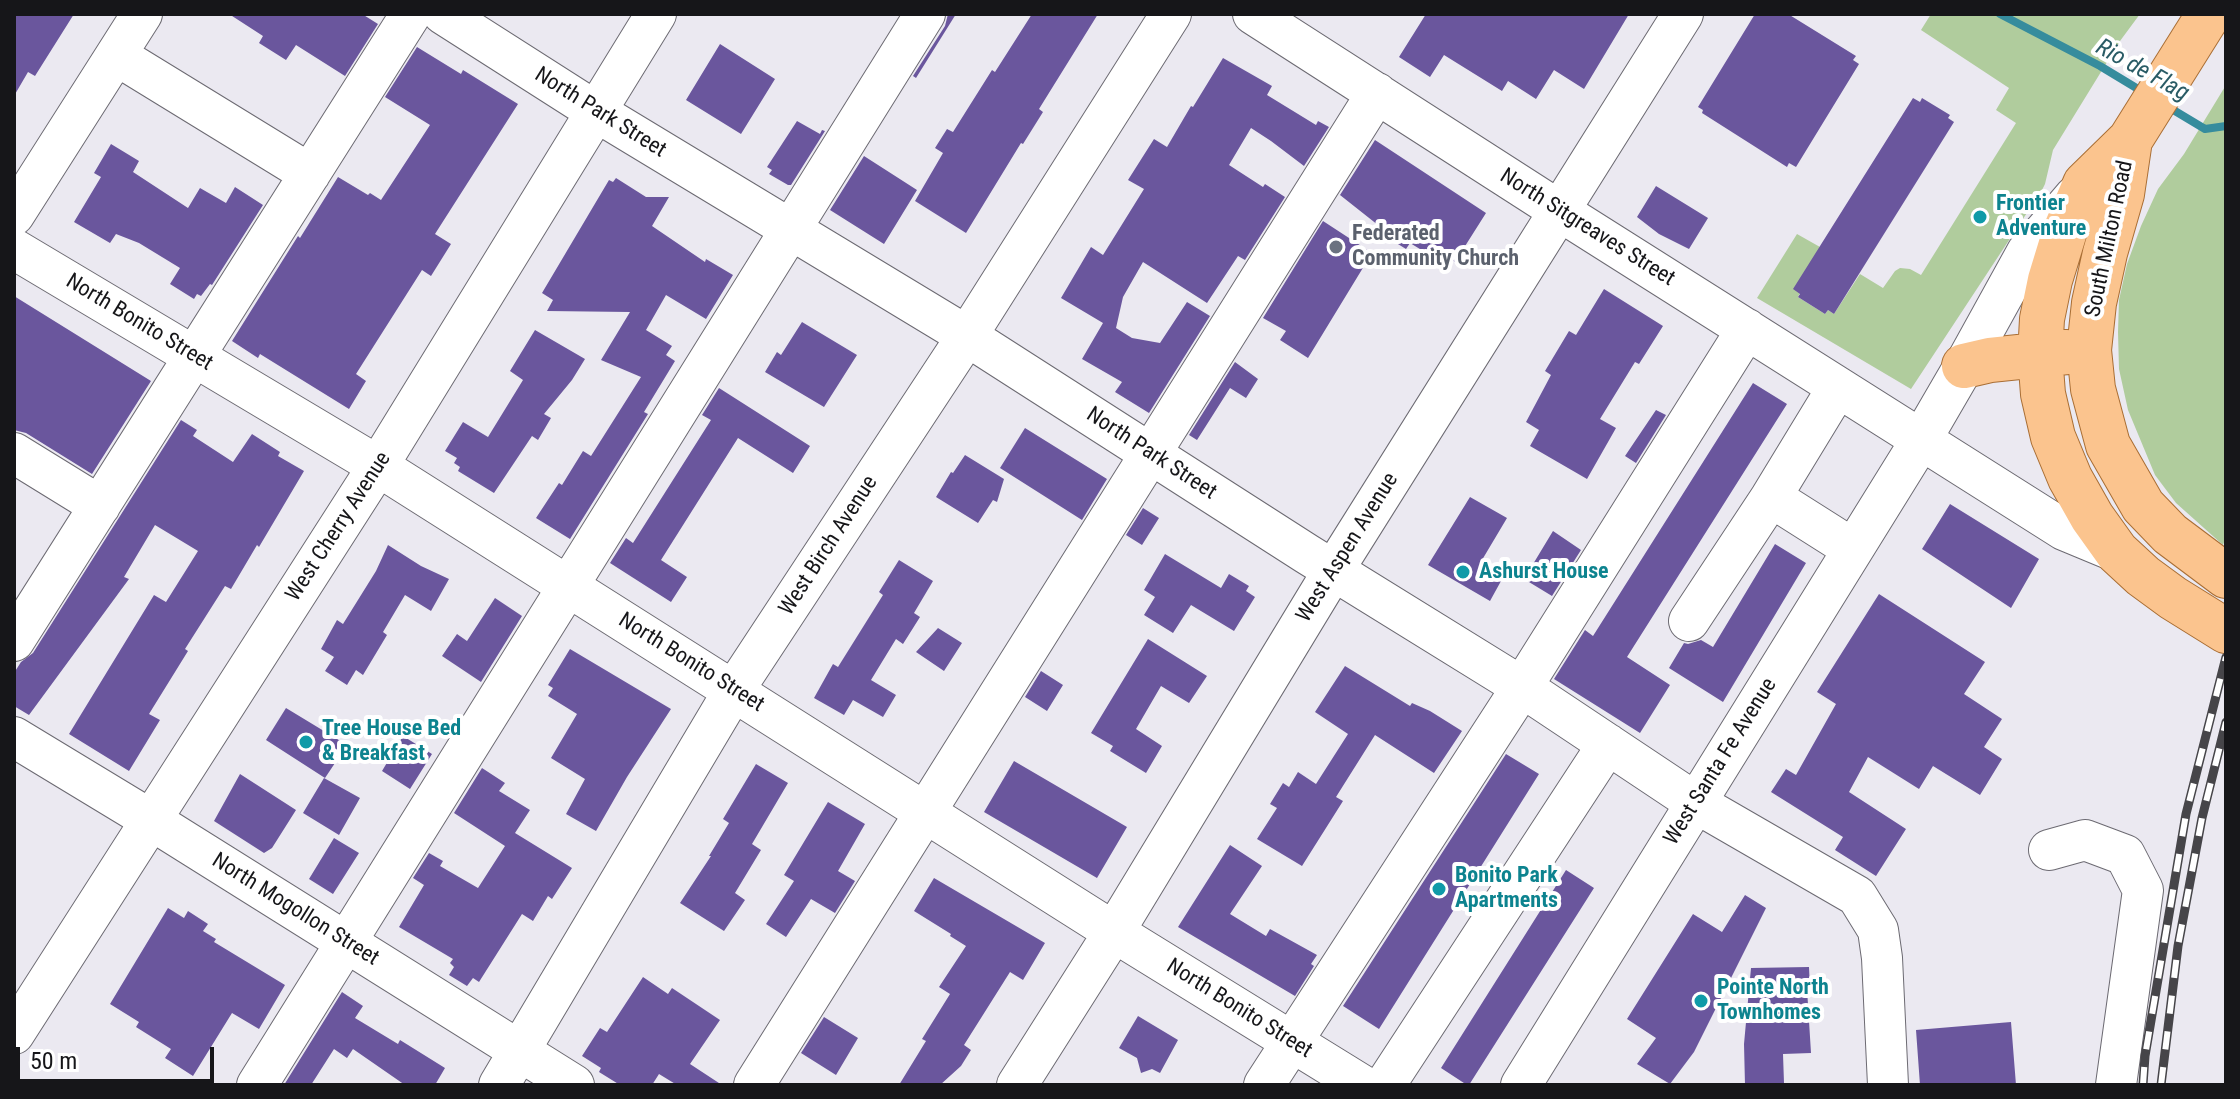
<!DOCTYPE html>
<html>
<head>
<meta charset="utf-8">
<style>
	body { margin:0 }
	#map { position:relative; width:2240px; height:1099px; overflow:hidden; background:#ebe9f1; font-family:"Roboto Condensed",sans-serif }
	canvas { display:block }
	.frame { position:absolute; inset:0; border:16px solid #161619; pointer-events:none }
	.scale { position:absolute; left:16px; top:1047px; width:198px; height:36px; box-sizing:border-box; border:4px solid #161619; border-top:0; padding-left:10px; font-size:24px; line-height:28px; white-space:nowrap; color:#161619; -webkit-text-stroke:6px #fff; paint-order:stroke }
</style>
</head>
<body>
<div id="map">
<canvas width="2240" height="1099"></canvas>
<div class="frame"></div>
<div class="scale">50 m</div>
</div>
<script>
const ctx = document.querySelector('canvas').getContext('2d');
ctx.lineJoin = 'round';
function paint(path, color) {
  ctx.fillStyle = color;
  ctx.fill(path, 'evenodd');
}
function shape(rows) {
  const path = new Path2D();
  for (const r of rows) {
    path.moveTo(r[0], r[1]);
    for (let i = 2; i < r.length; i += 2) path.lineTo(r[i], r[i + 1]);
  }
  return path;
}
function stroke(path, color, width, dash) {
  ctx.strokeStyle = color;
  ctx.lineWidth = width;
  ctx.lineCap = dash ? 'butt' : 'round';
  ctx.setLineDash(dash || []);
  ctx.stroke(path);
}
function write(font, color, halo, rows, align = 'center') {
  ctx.font = font + ' "Roboto Condensed",sans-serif';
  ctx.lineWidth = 8;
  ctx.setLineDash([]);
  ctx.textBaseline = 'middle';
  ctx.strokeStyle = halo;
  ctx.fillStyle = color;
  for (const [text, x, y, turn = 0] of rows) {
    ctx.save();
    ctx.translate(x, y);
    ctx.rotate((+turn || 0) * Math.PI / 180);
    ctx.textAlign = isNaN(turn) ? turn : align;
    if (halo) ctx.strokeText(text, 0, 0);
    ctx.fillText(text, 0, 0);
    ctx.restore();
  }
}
const green = shape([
	[1931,14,2140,14,2120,41,2053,150,2045,184,2042,190,1911,389,1757,298,1797,234,1820,247,1798,297,1825,314,1828,310,1834,314,1860,274,1883,288,1895,271,1900,268,1910,269,1921,275,2016,123,1996,110,2009,88,1921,30],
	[2226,85,2226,537,2223,545,2176,503,2155,475,2128,410,2119,369,2118,332,2119,300,2127,264,2141,226,2158,189,2184,154]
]);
const stream = shape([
	[2000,14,2100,66,2143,92],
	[2165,105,2205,129,2226,126]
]);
const building = shape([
	[14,14,74,14,35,76,28,72,14,96],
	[229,14,362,14,378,24,345,76,296,45,286,60,259,43,263,36],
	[948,14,956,14,916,78,913,76,945,26],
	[1032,14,1098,14,1039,109,1043,112,1023,144,1021,143,966,233,915,201,943,153,935,148,947,129,953,132,992,70,995,72],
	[1426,14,1629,14,1584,89,1554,70,1536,99,1508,81,1502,91,1444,55,1430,77,1399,57],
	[1755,14,1788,14,1856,56,1853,60,1859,64,1796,167,1789,163,1787,167,1702,113,1703,110,1698,107],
	[720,44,775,79,741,134,686,100],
	[417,47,461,74,463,70,518,104,435,234,451,244,431,276,422,270,356,374,366,381,349,409,260,354,258,358,232,341,298,236,300,238,338,177,368,195,370,193,381,200,430,125,385,97],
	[1223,58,1272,86,1267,95,1316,125,1318,121,1329,127,1304,166,1271,141,1251,128,1229,165,1263,187,1265,184,1285,197,1245,260,1238,256,1207,303,1143,262,1123,297,1116,328,1132,338,1160,343,1187,302,1210,316,1149,413,1115,392,1122,382,1082,359,1103,323,1061,298,1091,247,1103,255,1144,189,1128,180,1154,139,1167,147,1191,106,1193,107],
	[1913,98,1920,102,1922,98,1950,115,1948,118,1954,122,1834,314,1828,310,1825,314,1798,297,1800,294,1793,289],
	[797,121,820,134,822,130,825,131,791,185,788,185,769,174,772,170,767,167],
	[1375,140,1486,213,1455,262,1447,257,1443,263,1410,243,1406,249,1380,233,1383,229,1340,195],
	[111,144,139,161,133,172,188,208,200,188,226,203,235,187,263,205,212,285,210,284,201,296,197,294,194,299,170,284,180,268,139,243,116,234,110,243,74,222,101,177,94,173],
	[864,156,917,190,884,244,830,210],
	[616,178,646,197,669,197,652,226,705,262,706,259,733,275,706,319,666,295,646,330,672,346,666,355,675,361,644,412,648,414,570,539,536,518,559,483,562,485,583,451,591,456,641,377,601,360,630,312,547,311,553,300,542,293,609,180,613,182],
	[1656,186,1708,218,1689,249,1659,234,1637,217],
	[1323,221,1372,253,1308,358,1280,340,1286,331,1263,318],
	[1604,289,1663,326,1639,364,1635,362,1600,419,1616,428,1587,479,1530,446,1539,430,1526,422,1551,375,1545,371,1569,331,1576,335],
	[14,296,151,381,92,474,26,433,14,430],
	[802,322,857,355,824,407,765,372,777,352,781,355],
	[535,330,585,359,572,380,544,414,551,418,538,440,532,436,494,493,458,471,460,467,454,463,457,458,445,451,463,422,488,437,523,380,510,371],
	[1235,362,1258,379,1246,398,1230,388,1197,440,1189,435],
	[1753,383,1787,404,1627,657,1670,685,1640,733,1554,679,1585,630,1593,636],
	[719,388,810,446,793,473,738,438,661,560,687,577,671,602,610,563,626,538,633,543,711,420,702,415],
	[1656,410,1666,415,1636,463,1625,456],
	[181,420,197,430,193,436,233,462,252,434,280,452,278,456,304,471,259,547,257,545,231,589,225,586,185,649,188,651,149,714,160,720,129,771,69,734,154,595,166,602,198,551,155,525,124,577,129,579,29,715,14,706,14,673,21,662,33,653],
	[1025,428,1107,479,1082,520,1000,468],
	[965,455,1004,479,997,502,993,500,978,523,936,497,951,472,953,473],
	[1470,497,1507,518,1482,560,1506,572,1490,601,1428,565],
	[1950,504,2039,559,2011,608,1922,549],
	[1143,508,1159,518,1142,545,1126,535],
	[1553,531,1581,550,1552,596,1524,579],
	[1775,544,1806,563,1723,702,1669,668,1684,643,1688,644,1701,640,1713,647],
	[388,545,421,566,449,579,431,611,405,595,383,632,387,635,363,675,356,670,347,685,325,671,334,657,321,649,337,620,343,624,376,571],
	[1165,554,1221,588,1229,574,1249,586,1246,591,1255,597,1234,631,1191,605,1173,633,1144,615,1155,597,1144,590],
	[899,560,933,581,914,613,920,617,903,644,896,639,871,680,896,695,883,717,853,700,844,715,814,698,833,664,838,667,883,595,879,592],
	[1879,594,1985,662,1964,694,2002,719,1984,747,2002,759,1980,795,1933,766,1919,789,1868,757,1849,792,1906,829,1876,876,1835,850,1843,837,1771,792,1786,769,1796,775,1836,704,1817,692],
	[495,598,522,616,481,682,442,656,457,634,467,641],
	[938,628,962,643,944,671,916,652],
	[1148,639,1207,676,1189,703,1161,686,1136,729,1162,746,1146,773,1110,751,1113,746,1091,733],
	[570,649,671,709,627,777,596,831,566,814,585,779,551,758,577,714,548,696,553,688,548,685],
	[1345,666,1410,706,1412,703,1430,711,1462,731,1434,773,1375,735,1336,797,1343,801,1302,866,1257,839,1277,808,1270,804,1283,783,1289,787,1298,772,1316,784,1348,734,1315,712],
	[1041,671,1063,685,1047,711,1025,697],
	[286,708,347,745,325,778,266,740],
	[403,736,432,754,410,789,382,771],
	[1506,754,1539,774,1379,1029,1343,1006],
	[1014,761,1127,827,1097,878,984,812],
	[756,764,788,783,752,844,761,850,735,893,745,900,724,931,680,903,711,856,709,856,729,823,723,819],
	[482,768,505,783,499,791,530,810,515,833,572,868,552,899,548,896,533,921,522,914,479,982,473,978,467,986,449,975,454,967,450,963,453,959,399,927,424,885,413,878,429,853,443,861,440,866,478,888,505,846,454,813],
	[240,774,296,810,272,848,264,853,214,821],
	[324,778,360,798,339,835,303,813],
	[828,802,865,824,838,871,855,881,835,913,811,899,786,937,766,924,794,881,784,875],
	[334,838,359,853,333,894,309,879],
	[1230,845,1262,866,1230,914,1266,936,1270,929,1317,955,1311,964,1314,966,1295,996,1178,927],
	[1566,870,1594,888,1469,1085,1467,1085,1441,1068],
	[934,878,1045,943,1023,980,1010,972,964,1045,971,1050,961,1066,940,1085,899,1085,926,1041,922,1039,950,994,939,987,966,946,950,936,951,934,914,911],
	[1745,895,1766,908,1694,1052,1670,1084,1637,1064,1656,1038,1627,1019,1693,914,1722,932],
	[168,908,184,918,188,911,208,924,203,931,216,939,214,942,285,985,259,1029,232,1013,193,1076,165,1058,171,1049,136,1027,139,1022,110,1004],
	[1809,967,1810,989,1807,989,1811,1053,1783,1054,1784,1083,1745,1085,1744,1044,1751,968],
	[643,977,668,994,672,988,720,1020,690,1064,722,1085,677,1085,659,1074,652,1085,620,1085,599,1072,601,1068,582,1056,600,1028,607,1032],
	[342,992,363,1006,355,1018,398,1044,400,1040,445,1068,435,1085,405,1085,353,1049,347,1058,334,1049,311,1085,284,1085],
	[1138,1016,1178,1040,1160,1073,1152,1069,1141,1073,1137,1058,1119,1048],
	[824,1017,858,1038,836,1075,801,1053],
	[2011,1022,2016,1085,1920,1085,1916,1030]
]);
const minor = shape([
	[443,14,595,111,967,336,1307,554,1522,687,1696,803,1857,896,1878,930,1882,958,1888,1085],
	[1253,14,1558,210,2064,530,2117,552],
	[116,55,310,174],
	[14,215,142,14],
	[14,249,378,466,1114,932,1362,1085],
	[1838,387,1771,497,1853,549],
	[14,453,100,506],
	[1689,621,1771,497],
	[14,641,411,14],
	[14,737,151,820,574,1085],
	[2049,850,2085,840,2125,855,2143,890,2116,1085],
	[14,1034,378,466,656,14],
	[257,1085,925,14],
	[499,1085,734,690,967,336,1171,14],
	[754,1085,1377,93],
	[1017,1085,1114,932,1333,571,1683,14],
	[1264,1085,1522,687,1747,329],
	[1385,1085,1608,744],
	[1521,1085,1921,440,1964,366,2027,252,2075,196]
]);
const major = shape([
	[2209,14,2130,140,2085,184,2065,231,2050,280,2042,319,2040,355,2043,394,2053,437,2070,478,2092,517,2117,552,2143,576,2173,598,2226,631],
	[2130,140,2122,194,2105,253,2094,303,2089,350,2093,389,2108,445,2143,506,2170,534,2226,576],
	[1964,366,1990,360,2067,352]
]);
const rail = shape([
	[2143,1085,2145,1056,2186,814,2226,657],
	[2161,1085,2178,946,2202,818,2226,722]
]);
const markers = [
	[1980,217,8,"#0f9aa8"],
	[1336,247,8,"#6b7280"],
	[1463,572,8,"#0f9aa8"],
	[306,742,8,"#0f9aa8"],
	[1439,889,8,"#0f9aa8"],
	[1701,1001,8,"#0f9aa8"]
];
const streetNames = [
	["North Park Street",600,113,32],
	["North Sitgreaves Street",1587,228,32],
	["South Milton Road",2110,239,-78],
	["North Bonito Street",139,323,31],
	["North Park Street",1151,454,33],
	["West Cherry Avenue",339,527,-57],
	["West Birch Avenue",829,546,-57],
	["West Aspen Avenue",1348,548,-58],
	["North Bonito Street",691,663,32],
	["West Santa Fe Avenue",1721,762,-58],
	["North Mogollon Street",295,910,32],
	["North Bonito Street",1239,1009,32]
];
const cultureNames = [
	["Frontier",1996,204],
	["Adventure",1996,229],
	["Ashurst House",1479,572],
	["Tree House Bed",322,729],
	["& Breakfast",322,754],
	["Bonito Park",1455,876],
	["Apartments",1455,901],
	["Pointe North",1717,988],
	["Townhomes",1717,1013]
];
const worshipNames = [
	["Federated",1352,234],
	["Community Church",1352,259]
];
const waterNames = [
	["Rio de Flag",2142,71,29]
];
paint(green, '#b0cc9d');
stroke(stream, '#368c9d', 8);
paint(building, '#6a569d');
stroke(minor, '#6c6a72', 42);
stroke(major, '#a96e34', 46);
stroke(minor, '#fff', 40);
stroke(major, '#fbc48e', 44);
stroke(rail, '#464549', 9);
stroke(rail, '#fff', 6, [18]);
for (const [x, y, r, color] of markers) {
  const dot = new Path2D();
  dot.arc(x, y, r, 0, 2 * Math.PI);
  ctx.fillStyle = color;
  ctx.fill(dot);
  stroke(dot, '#fff', 3);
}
write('22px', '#161619', '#fff', streetNames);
write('bold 22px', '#0d838f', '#fff', cultureNames, 'left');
write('bold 22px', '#5b616d', '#fff', worshipNames, 'left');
write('italic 24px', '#295b65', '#fff', waterNames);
</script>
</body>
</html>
